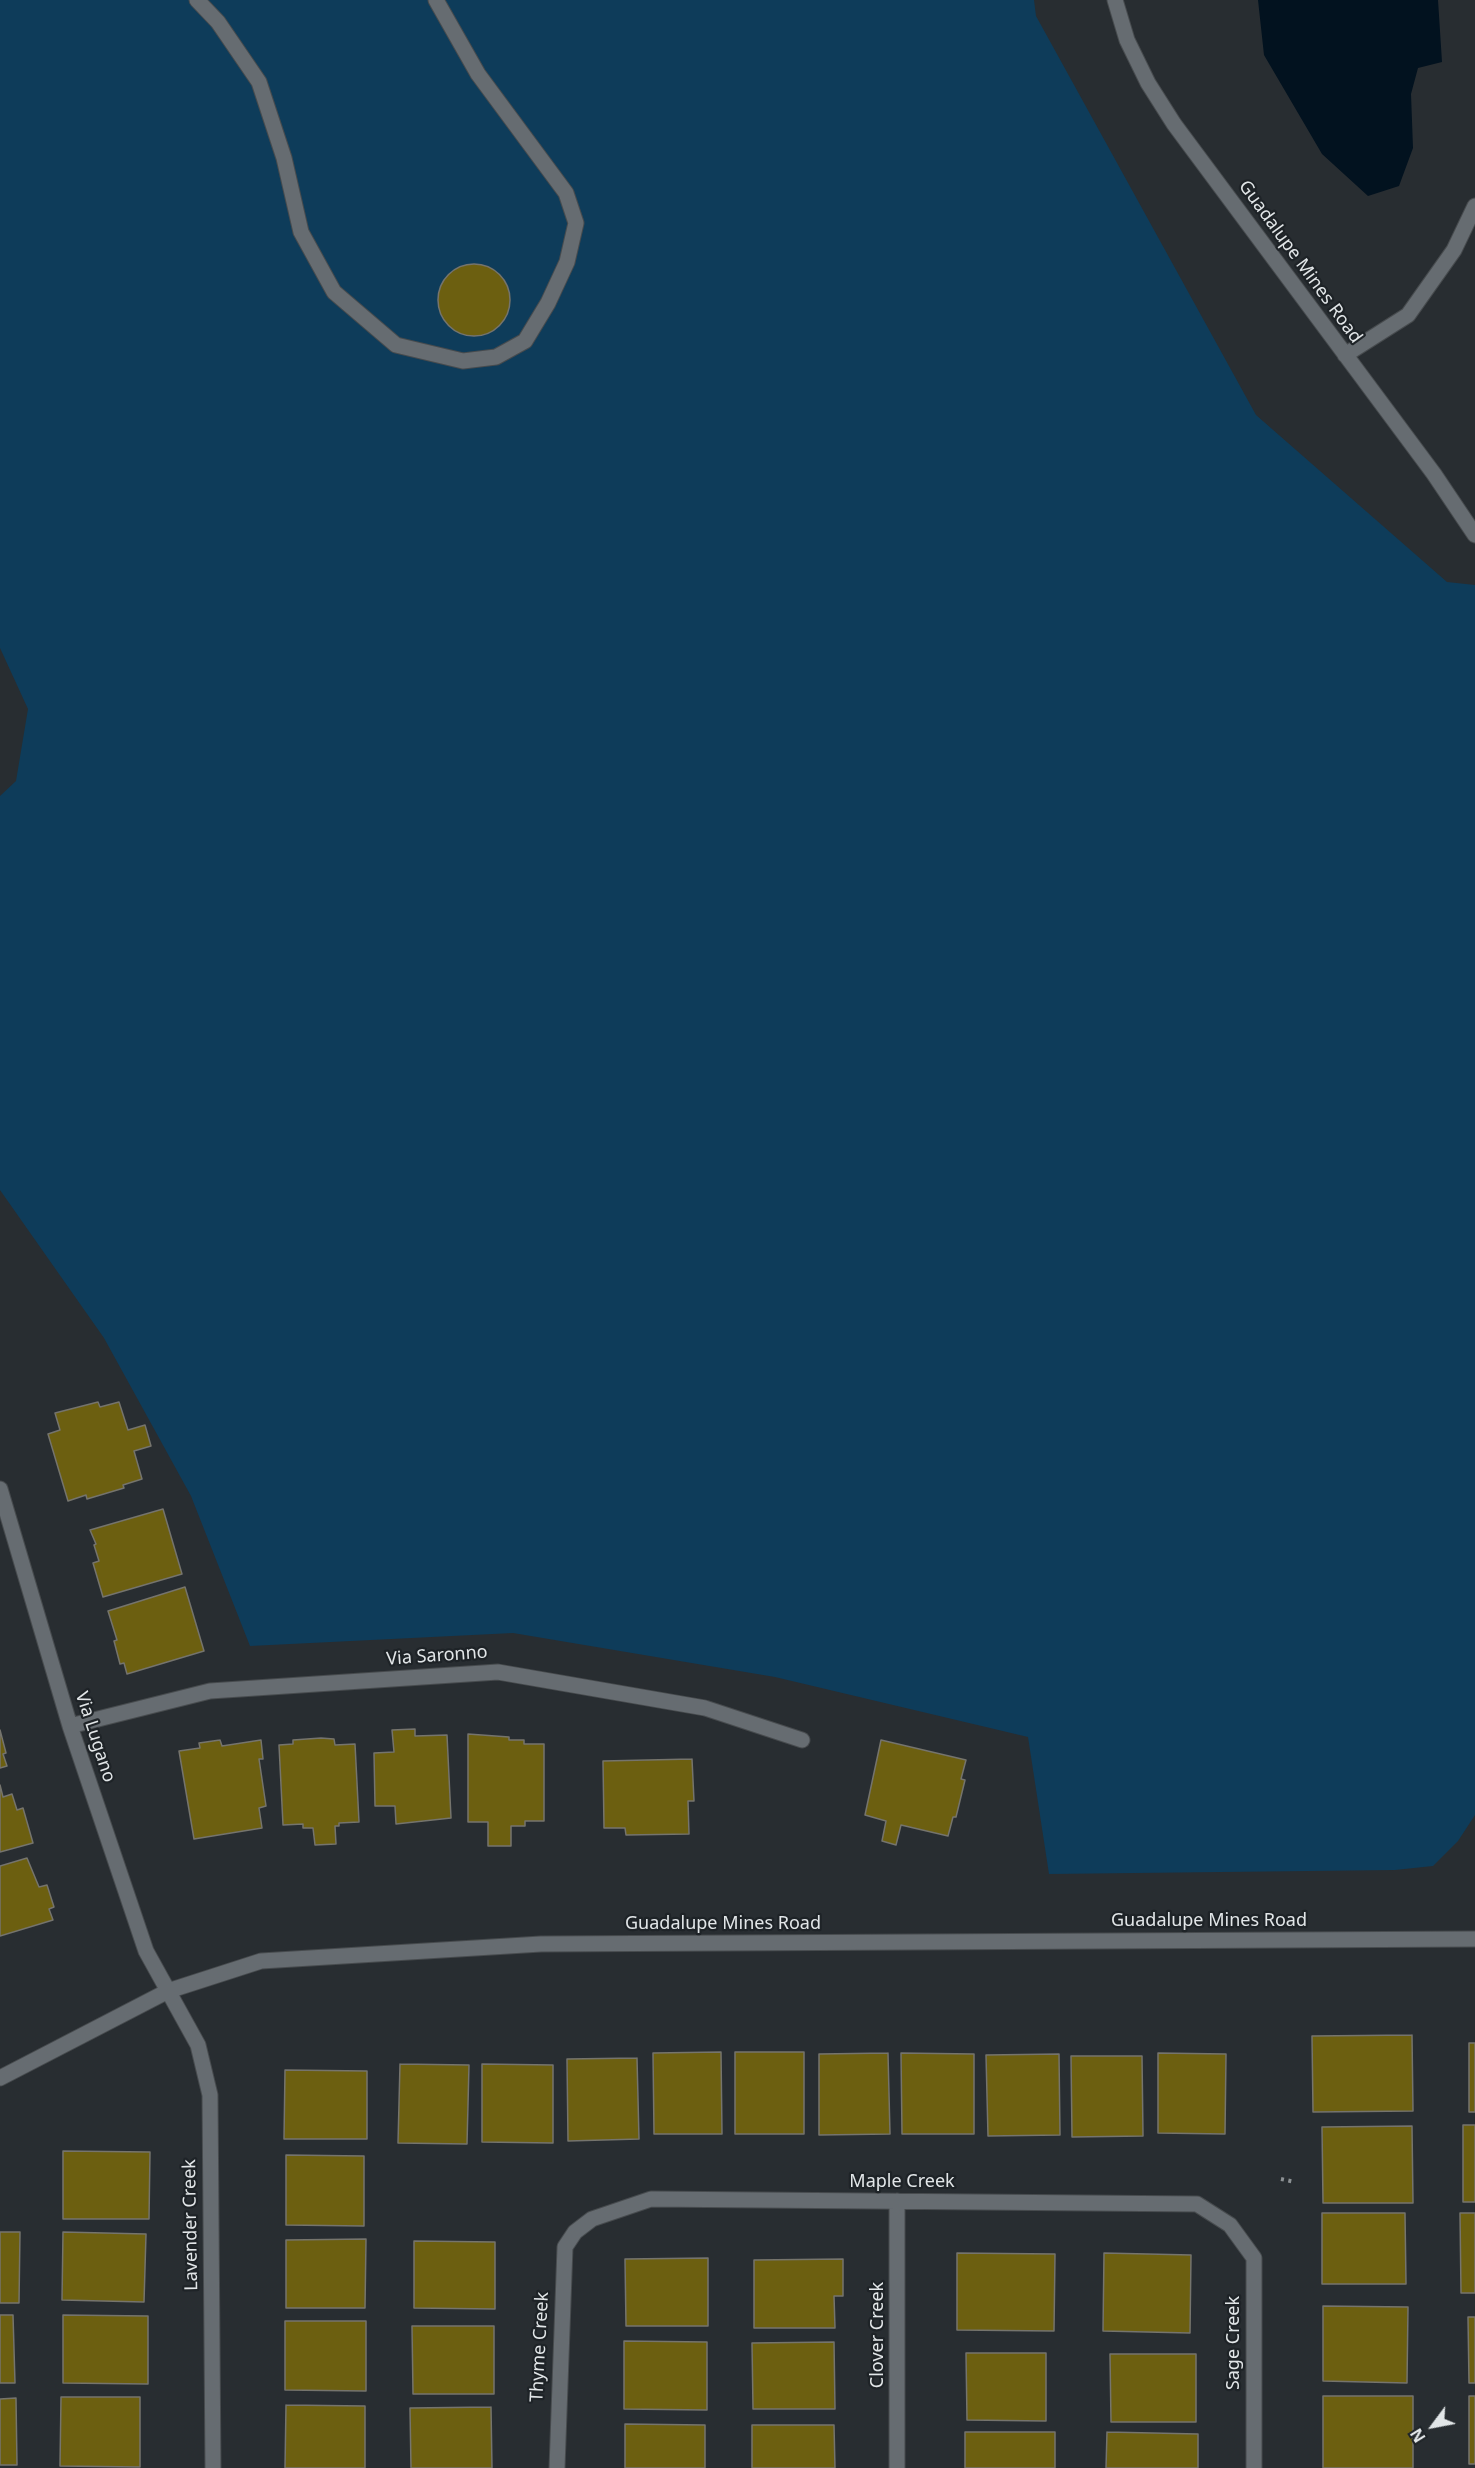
<!DOCTYPE html>
<html>
<head>
<meta charset="utf-8">
<style>
	body { margin:0 }
	#map { position:relative; width:1475px; height:2468px; overflow:hidden; background:#282d31; font-family:"Noto Sans",sans-serif }
	canvas { display:block }
	.north { position:absolute; left:1403px; top:2396px; width:60px; height:60px; -webkit-text-stroke:4px #1e2327; paint-order:stroke; rotate:238deg; font-size:16px; font-weight:700; line-height:24px; text-align:center; color:#e2e6e8 }
	.north::after { content:''; display:block; margin:auto; width:21px; height:27px; background:#e2e6e8; clip-path:polygon(50% 0,100% 100%,50% 72%,0 100%) }
</style>
</head>
<body>
<div id="map">
<canvas width="1475" height="2468"></canvas>
<div class="north">N</div>
</div>
<script>
const ctx = document.querySelector('canvas').getContext('2d');
ctx.lineJoin = 'round';
function paint(path, color) {
  ctx.fillStyle = color;
  ctx.fill(path, 'evenodd');
}
function shape(rows) {
  const path = new Path2D();
  for (const r of rows) {
    if (r.length === 3) {
      path.moveTo(r[0] + r[2], r[1]);
      path.arc(r[0], r[1], r[2], 0, 2 * Math.PI);
      continue;
    }
    path.moveTo(r[0], r[1]);
    for (let i = 2; i < r.length; i += 2) path.lineTo(r[i], r[i + 1]);
  }
  return path;
}
function stroke(path, color, width, dash) {
  ctx.strokeStyle = color;
  ctx.lineWidth = width;
  ctx.lineCap = dash ? 'butt' : 'round';
  ctx.setLineDash(dash || []);
  ctx.stroke(path);
}
function write(font, color, halo, rows, align = 'center') {
  ctx.font = font + ' "Noto Sans",sans-serif';
  ctx.lineWidth = 4.5;
  ctx.setLineDash([]);
  ctx.textBaseline = 'middle';
  ctx.strokeStyle = halo;
  ctx.fillStyle = color;
  for (const [text, x, y, turn = 0] of rows) {
    ctx.save();
    ctx.translate(x, y);
    ctx.rotate((+turn || 0) * Math.PI / 180);
    ctx.textAlign = isNaN(turn) ? turn : align;
    if (halo) ctx.strokeText(text, 0, 0);
    ctx.fillText(text, 0, 0);
    ctx.restore();
  }
}
const green = shape([
	[0,0,1034,0,1036,16,1256,415,1447,582,1475,585,1475,1815,1458,1841,1433,1866,1395,1870,1049,1874,1028,1737,775,1677,513,1633,250,1646,191,1496,104,1338,0,1190,0,796,16,781,28,709,0,648]
]);
const water = shape([
	[1258,0,1438,0,1442,62,1418,68,1411,94,1413,148,1399,186,1368,196,1322,154,1264,55]
]);
const building = shape([
	[474,300,36],
	[98,1402,100,1407,119,1402,128,1430,145,1425,151,1446,134,1451,142,1479,123,1485,124,1488,87,1499,86,1495,68,1501,48,1434,60,1430,55,1413,98,1402],
	[163,1509,182,1574,103,1597,93,1563,99,1561,94,1545,96,1544,90,1530,163,1509],
	[185,1587,204,1651,127,1674,124,1663,120,1664,114,1641,117,1640,108,1611,185,1587],
	[415,1729,415,1736,447,1735,451,1818,396,1824,395,1806,375,1806,374,1753,394,1752,392,1730,415,1729],
	[0,1730,6,1753,3,1754,7,1766,0,1768,0,1730],
	[468,1734,509,1737,509,1740,524,1740,524,1744,544,1744,544,1821,525,1821,525,1826,511,1826,511,1846,488,1846,488,1822,468,1822,468,1734],
	[321,1738,334,1739,335,1745,355,1744,359,1822,339,1823,339,1826,335,1826,336,1844,315,1845,313,1828,303,1828,303,1824,283,1825,279,1745,293,1744,293,1740,321,1738],
	[220,1740,222,1746,261,1740,263,1759,259,1759,266,1806,259,1808,262,1828,194,1839,179,1751,200,1748,199,1743,220,1740],
	[881,1740,966,1760,961,1779,965,1780,956,1817,953,1817,948,1836,901,1825,896,1845,882,1841,886,1821,865,1815,881,1740],
	[692,1759,694,1801,688,1801,689,1834,626,1835,625,1828,604,1828,603,1761,692,1759],
	[0,1785,3,1797,12,1794,17,1810,23,1808,33,1843,0,1852,0,1785],
	[27,1858,39,1887,47,1885,54,1907,49,1909,53,1920,0,1936,0,1866,27,1858],
	[1412,2035,1413,2111,1313,2112,1312,2036,1412,2035],
	[1469,2043,1475,2043,1475,2112,1469,2112,1469,2043],
	[721,2052,722,2134,654,2134,653,2053,721,2052],
	[735,2052,804,2052,804,2134,735,2134,735,2052],
	[888,2053,890,2134,819,2135,819,2054,888,2053],
	[901,2053,974,2054,974,2134,902,2134,901,2053],
	[1158,2053,1226,2054,1225,2134,1158,2133,1158,2053],
	[1059,2054,1060,2135,988,2136,986,2055,1059,2054],
	[1071,2056,1142,2056,1143,2136,1072,2137,1071,2056],
	[637,2058,639,2139,568,2141,567,2059,637,2058],
	[400,2064,469,2065,467,2144,398,2143,400,2064],
	[482,2064,553,2065,553,2143,482,2142,482,2064],
	[285,2070,367,2071,367,2139,284,2139,285,2070],
	[1463,2125,1475,2125,1475,2202,1463,2202,1463,2125],
	[1412,2126,1413,2203,1323,2203,1322,2127,1412,2126],
	[63,2151,150,2152,149,2219,63,2219,63,2151],
	[286,2155,364,2156,364,2226,286,2225,286,2155],
	[1322,2213,1405,2213,1406,2284,1322,2284,1322,2213],
	[1460,2213,1475,2213,1475,2293,1461,2293,1460,2213],
	[0,2232,20,2232,19,2303,0,2303,0,2232],
	[63,2232,146,2234,144,2302,62,2300,63,2232],
	[366,2239,365,2308,286,2308,286,2240,366,2239],
	[414,2241,495,2242,495,2309,414,2308,414,2241],
	[957,2253,1055,2254,1054,2331,957,2330,957,2253],
	[1104,2253,1191,2255,1190,2333,1103,2331,1104,2253],
	[708,2258,708,2326,626,2326,625,2259,708,2258],
	[843,2259,843,2296,834,2296,835,2328,754,2328,754,2260,843,2259],
	[1323,2306,1408,2307,1407,2383,1323,2381,1323,2306],
	[0,2315,13,2315,15,2383,0,2383,0,2315],
	[63,2315,148,2316,148,2384,63,2383,63,2315],
	[1468,2317,1475,2317,1475,2383,1469,2383,1468,2317],
	[285,2321,366,2321,366,2391,285,2390,285,2321],
	[412,2326,494,2326,494,2394,413,2394,412,2326],
	[624,2341,707,2342,707,2410,624,2409,624,2341],
	[834,2342,835,2409,753,2409,752,2343,834,2342],
	[966,2353,1046,2353,1046,2421,967,2420,966,2353],
	[1110,2354,1196,2354,1196,2422,1111,2422,1110,2354],
	[1323,2396,1413,2396,1413,2468,1323,2468,1323,2396],
	[1469,2396,1475,2396,1475,2464,1469,2464,1469,2396],
	[61,2397,140,2397,140,2467,60,2466,61,2397],
	[16,2398,17,2465,0,2465,0,2399,16,2398],
	[286,2405,365,2406,365,2468,285,2468,286,2405],
	[491,2407,492,2468,411,2468,410,2408,491,2407],
	[625,2424,705,2425,705,2468,625,2468,625,2424],
	[752,2425,834,2425,835,2468,752,2468,752,2425],
	[965,2432,1055,2432,1055,2468,965,2468,965,2432],
	[1107,2432,1198,2434,1198,2468,1106,2468,1107,2432]
]);
const path = shape([
	[1281,2179,1295,2182]
]);
const service = shape([
	[197,0,218,22,259,82,284,158,301,232,334,292,396,345,463,361,496,357,525,341,548,303,567,262,576,223,566,193,478,74,436,0],
	[1115,0,1127,40,1148,83,1174,124,1434,474,1475,535],
	[1345,355,1408,315,1454,250,1475,206]
]);
const minor = shape([
	[0,1489,70,1726,146,1951,198,2045,210,2095,213,2468],
	[70,1726,210,1691,498,1672,705,1708,802,1740],
	[0,2078,168,1991,261,1961,541,1944,1475,1939],
	[557,2468,565,2247,575,2232,592,2219,651,2199,1197,2204,1230,2225,1254,2258,1254,2468],
	[897,2468,897,2201]
]);
const streetNames = [
	["Guadalupe Mines Road",1300,262,54],
	["Via Saronno",437,1656,-4],
	["Via Lugano",95,1737,72],
	["Guadalupe Mines Road",1209,1921],
	["Guadalupe Mines Road",723,1924],
	["Maple Creek",902,2182],
	["Lavender Creek",191,2225,-91],
	["Clover Creek",878,2335,-90],
	["Sage Creek",1234,2343,-90],
	["Thyme Creek",540,2347,-87]
];
paint(green, '#0e3c5a');
paint(water, '#02121f');
paint(building, '#6c5f10');
stroke(building, '#75746d', 1.5);
stroke(service, '#474b4e', 17);
stroke(minor, '#474b4e', 17);
stroke(path, '#8c9194', 4, [3, 4.5]);
stroke(service, '#666c71', 15);
stroke(minor, '#666c71', 15);
write('18px', '#e2e6e8', '#1e2327', streetNames);
</script>
</body>
</html>
